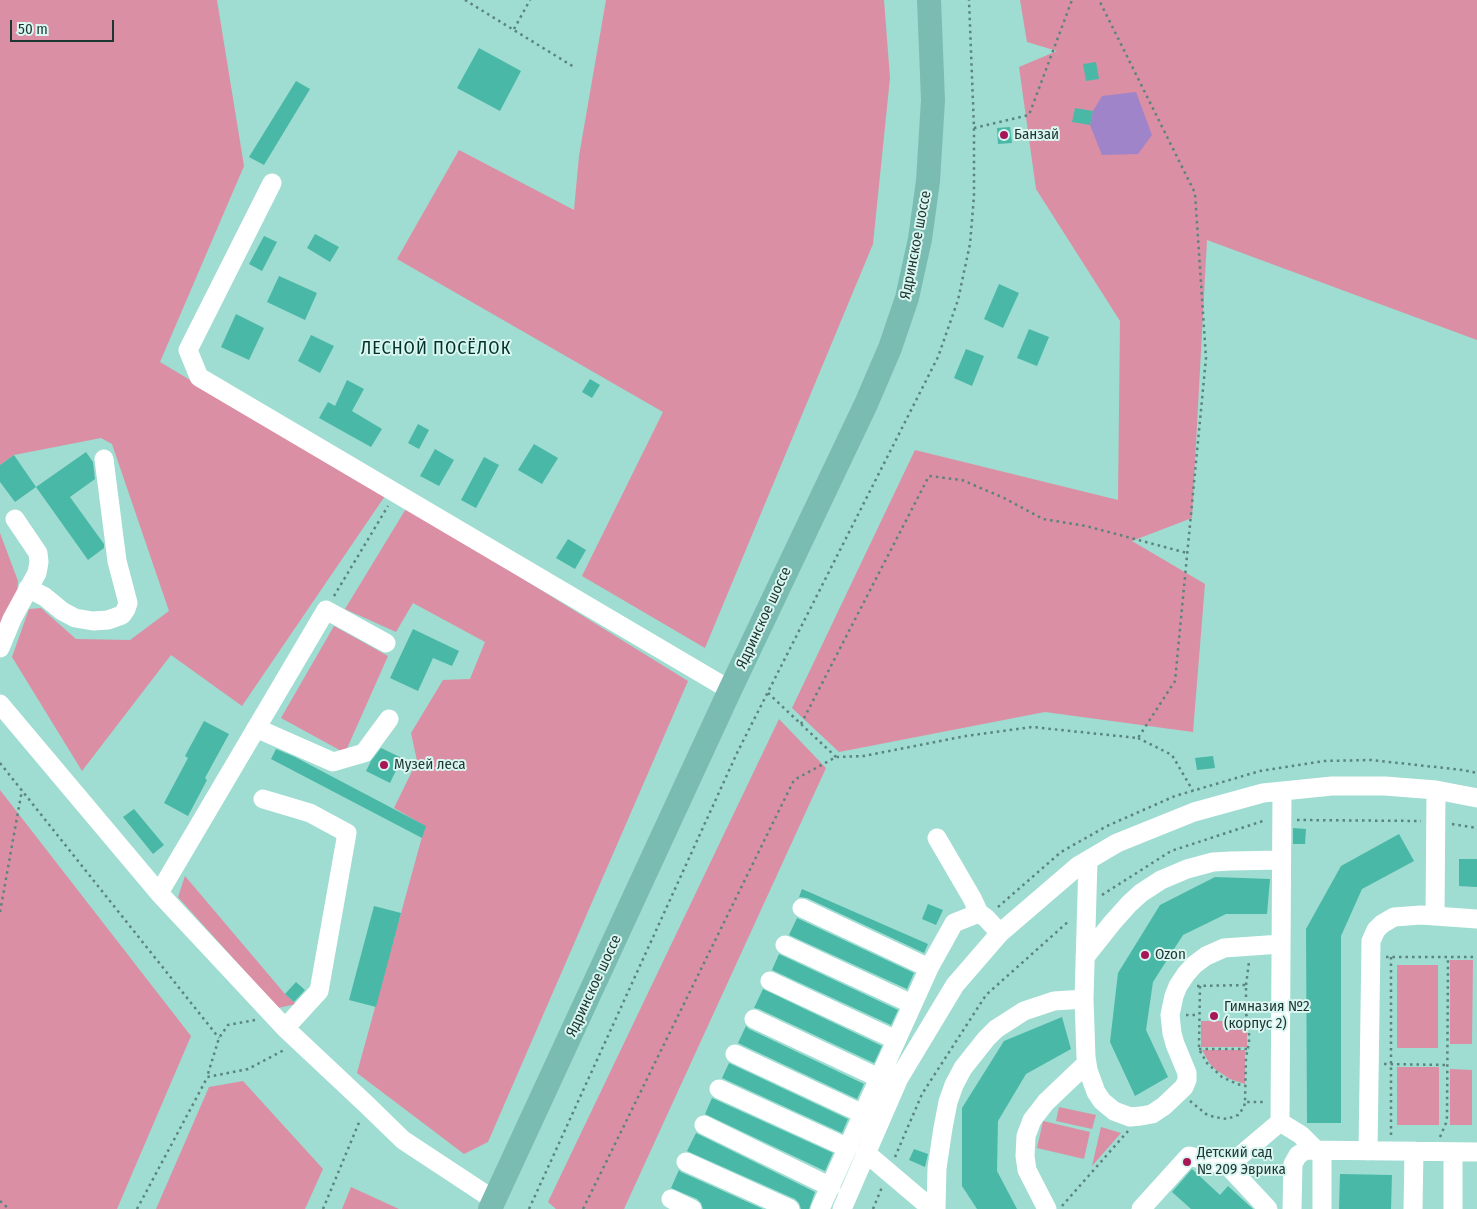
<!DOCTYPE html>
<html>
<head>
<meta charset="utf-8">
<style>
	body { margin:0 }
	#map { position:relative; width:1477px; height:1209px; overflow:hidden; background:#9fdcd1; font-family:"Fira Sans Condensed",sans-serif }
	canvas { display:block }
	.scale { position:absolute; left:10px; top:20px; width:104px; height:22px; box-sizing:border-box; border:2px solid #1d3632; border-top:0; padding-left:6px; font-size:15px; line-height:18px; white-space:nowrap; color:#1d3632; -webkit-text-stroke:4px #d9f6f0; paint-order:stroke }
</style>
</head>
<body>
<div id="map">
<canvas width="1477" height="1209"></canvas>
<div class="scale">50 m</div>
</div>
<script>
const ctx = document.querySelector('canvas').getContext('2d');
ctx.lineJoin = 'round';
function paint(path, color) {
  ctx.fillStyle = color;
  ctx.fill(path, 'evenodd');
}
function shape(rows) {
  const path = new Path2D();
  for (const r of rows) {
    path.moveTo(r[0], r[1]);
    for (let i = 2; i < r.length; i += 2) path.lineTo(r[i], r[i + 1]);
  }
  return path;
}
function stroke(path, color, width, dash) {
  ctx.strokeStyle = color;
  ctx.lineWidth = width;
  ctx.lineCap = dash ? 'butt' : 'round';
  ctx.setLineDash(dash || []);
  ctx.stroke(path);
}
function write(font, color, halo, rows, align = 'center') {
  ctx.font = font + ' "Fira Sans Condensed",sans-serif';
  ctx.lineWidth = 4;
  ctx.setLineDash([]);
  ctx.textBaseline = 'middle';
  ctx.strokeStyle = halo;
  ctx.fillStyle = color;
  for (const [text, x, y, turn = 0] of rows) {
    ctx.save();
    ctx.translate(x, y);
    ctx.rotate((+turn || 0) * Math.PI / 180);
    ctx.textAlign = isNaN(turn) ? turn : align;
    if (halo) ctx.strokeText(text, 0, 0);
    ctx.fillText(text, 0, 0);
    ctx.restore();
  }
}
const green = shape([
	[0,0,217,0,244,166,160,362,385,496,242,706,171,655,82,771,12,657,29,609,41,608,76,639,130,640,169,611,112,444,101,438,14,455,0,465],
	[606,0,884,0,890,78,873,244,705,648,582,576,663,412,397,259,459,150,574,210,579,156],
	[1020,0,1477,0,1477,340,1207,240,1192,518,1132,541,1205,584,1193,732,1045,712,839,752,792,708,915,450,1118,500,1120,321,1036,189,1019,67,1057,51,1027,42],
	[407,507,688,681,488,1142,464,1154,357,1073,425,826,394,808,417,761,411,733,443,680,470,679,485,642,413,603,396,632,345,609],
	[0,533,18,581,16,605,0,633],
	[334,626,388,656,345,753,281,718],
	[779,719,826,768,624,1209,556,1209,548,1202],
	[0,790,191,1036,117,1209,0,1209],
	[185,876,285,994,296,1004,278,1008,178,897],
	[1450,960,1473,960,1472,1044,1450,1044],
	[1397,965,1438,965,1438,1048,1397,1048],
	[1201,1021,1247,1021,1247,1047,1201,1047],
	[1202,1050,1245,1050,1245,1084,1230,1079,1216,1070,1210,1064],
	[1397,1067,1439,1067,1439,1125,1397,1125],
	[1450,1069,1472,1070,1472,1125,1450,1125],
	[243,1081,323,1169,305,1209,156,1209,209,1087],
	[1059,1107,1096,1115,1092,1129,1056,1121],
	[1043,1121,1090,1132,1084,1159,1037,1148],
	[1101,1127,1121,1133,1092,1166],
	[351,1187,399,1209,342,1209]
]);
const water = shape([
	[1136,92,1152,135,1138,154,1102,155,1090,125,1093,111,1102,96]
]);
const building = shape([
	[479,48,521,71,500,111,457,88],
	[1096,62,1099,79,1086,81,1083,64],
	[296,81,310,89,264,165,249,157],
	[1075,108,1093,111,1090,125,1072,122],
	[1010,127,1012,143,998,144,997,128],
	[315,234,339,247,330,262,307,248],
	[264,236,277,242,262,271,249,264],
	[279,276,317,293,305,320,267,302],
	[999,284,1019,293,1003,328,984,319],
	[236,314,264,328,249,360,221,347],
	[1029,329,1049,337,1037,366,1017,358],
	[311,335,334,346,320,373,298,361],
	[966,349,984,356,972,386,954,378],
	[590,379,600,385,592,398,582,392],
	[347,380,364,389,352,411,382,429,371,447,319,418,328,402,335,406],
	[418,424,429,430,419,449,408,443],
	[534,444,558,458,542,484,518,470],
	[435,449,454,460,439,486,420,476],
	[86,452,93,462,95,479,70,497,104,544,104,548,88,560,36,487],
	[14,455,36,487,15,502,0,482,0,465],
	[484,457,499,465,476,508,461,500],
	[568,539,586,550,575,569,556,558],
	[413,629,459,651,452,666,433,658,418,691,390,678],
	[204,721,229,734,205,778,207,780,188,816,164,803,188,758,185,756],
	[381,748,402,758,390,783,366,771,371,761],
	[276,749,295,757,426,826,422,838,271,759],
	[1213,756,1215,768,1197,770,1195,758],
	[134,809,164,845,153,854,123,817],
	[1293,828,1306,829,1305,844,1293,844],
	[1399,834,1414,861,1362,889,1341,936,1341,1123,1307,1123,1306,929,1341,866],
	[1459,859,1477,859,1477,887,1459,886],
	[1215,877,1270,879,1267,914,1226,914,1183,935,1153,982,1146,1030,1168,1077,1135,1096,1110,1042,1118,973,1160,905],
	[802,889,928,944,924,953,807,898,799,897],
	[928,904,943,910,936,925,922,919],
	[374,906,401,913,376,1007,349,1000],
	[797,918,914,973,907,989,789,935],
	[779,954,898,1010,891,1025,772,970],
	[296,982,305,990,294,1002,285,994],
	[763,989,882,1046,874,1063,759,1009,754,1008],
	[1062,1017,1071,1049,1026,1074,998,1121,997,1171,1017,1209,977,1209,962,1186,962,1108,1004,1041],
	[746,1026,749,1029,864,1084,857,1099,738,1043],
	[729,1063,848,1119,842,1133,722,1078],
	[712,1098,833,1153,825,1171,705,1114],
	[696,1133,815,1192,809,1209,801,1209,799,1203,795,1199,687,1151],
	[914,1149,928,1154,925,1167,909,1160],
	[1192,1169,1220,1195,1228,1186,1253,1209,1191,1209,1172,1192],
	[679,1170,681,1172,763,1209,703,1209,701,1203,697,1199,671,1188],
	[1340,1174,1392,1175,1391,1209,1339,1209]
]);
const path = shape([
	[465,0,574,67],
	[514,29,530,0],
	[974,128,1029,115,1072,0],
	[334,596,388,506],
	[768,693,836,757],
	[801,724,929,476,962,480,1004,498,1043,519,1086,526,1187,553],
	[1138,738,1172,755,1193,791],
	[0,763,219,1038],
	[1297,820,1421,821],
	[1452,824,1477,828],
	[1102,895,1171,851,1266,820],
	[998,907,1061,852,1107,826,1175,796,1260,771,1324,761,1371,760,1463,770,1477,773],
	[0,912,22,790],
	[1386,957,1477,957],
	[1246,985,1249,962],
	[1197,986,1246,985,1246,1014,1249,1023,1249,1043,1246,1057,1245,1102,1266,1102],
	[1200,986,1199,1046,1200,1051,1207,1063,1222,1077,1237,1084,1246,1086],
	[1186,1015,1199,1015],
	[255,1020,228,1025,219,1038,207,1077,248,1069,286,1049],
	[1199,1049,1248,1049],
	[1384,1064,1447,1065],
	[1190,1101,1206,1114,1214,1117,1227,1119,1238,1115,1244,1107,1245,1102],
	[1391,1135,1391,957],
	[1440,1137,1446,1123,1447,1117,1448,957],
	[895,1157,922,1094,986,995,1070,920],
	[0,1201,9,1209],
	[1062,1206,1128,1131],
	[137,1209,207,1078],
	[323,1209,360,1120],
	[529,1209,737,753,938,357,958,300,970,244,974,196,974,128,969,0],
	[583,1209,794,780,836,757,864,756,966,736,1032,727,1138,738,1175,681,1206,358,1195,193,1099,0],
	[873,1209,882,1187]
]);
const minor = shape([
	[272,183,188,350,199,377,730,690],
	[28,588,45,597,62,611,75,618,93,621,108,620,122,615,126,609,128,603,117,561,104,459],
	[0,648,12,619,37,573,39,562,38,553,15,519],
	[0,704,159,893,285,1028,367,1105,403,1140,494,1200],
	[256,728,333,762,364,753,389,719],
	[263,799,310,813,347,833,319,991,285,1028],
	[937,838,972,898,979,913,986,918,1000,933],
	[1088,860,1084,999,1086,1057,1088,1070,1096,1092,1102,1101,1114,1111,1130,1117,1141,1116,1152,1114,1164,1106,1184,1087,1187,1080,1187,1073,1175,1044,1172,1033,1170,1015,1174,996,1178,986,1186,974,1194,965,1206,956,1224,948,1281,944],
	[159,893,326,610,386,643],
	[802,908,929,968,820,1209],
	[1435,916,1436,790],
	[785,945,912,1004],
	[1085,957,1112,923,1129,904,1141,893,1161,880,1187,869,1213,862,1231,861,1281,860],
	[929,968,954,923,979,913],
	[770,981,896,1040],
	[754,1019,879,1078],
	[735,1054,863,1114],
	[719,1089,848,1148],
	[1280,1122,1282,791],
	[1280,1122,1301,1135,1316,1150],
	[704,1125,831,1187],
	[1368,1151,1371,941,1376,930,1382,924,1394,917,1421,915,1477,919],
	[866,1153,932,1209],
	[686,1162,790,1209],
	[1228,1166,1280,1122],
	[671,1199,692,1209],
	[842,1209,899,1078,955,985,1000,933,1078,866,1117,843,1194,812,1263,793,1332,786,1385,786,1436,790,1477,798],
	[936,1209,937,1168,943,1128,948,1102,954,1085,963,1068,986,1039,996,1029,1024,1011,1054,1001,1084,999],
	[1047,1209,1027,1170,1025,1156,1026,1136,1032,1120,1046,1102,1087,1063],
	[1141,1209,1189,1156,1228,1166,1268,1209],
	[1292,1209,1293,1164,1298,1155,1306,1150,1477,1152],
	[1322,1209,1322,1151],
	[1413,1209,1414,1151],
	[1453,1209,1453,1152]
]);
const major = shape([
	[490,1209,730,690,866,404,890,348,907,298,920,239,928,181,933,100,929,0]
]);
const markers = [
	[1004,135,5,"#a71757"],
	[384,765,5,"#a71757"],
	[1145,955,5,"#a71757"],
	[1214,1016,5,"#a71757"],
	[1187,1162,5,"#a71757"]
];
const poiNames = [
	["Банзай",1014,135],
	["Музей леса",394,765],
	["Ozon",1155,955],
	["Гимназия №2",1224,1007],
	["(корпус 2)",1224,1024],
	["Детский сад",1197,1153],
	["№ 209 Эврика",1197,1170]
];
const streetNames = [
	["Ядринское шоссе",916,245,-79],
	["Ядринское шоссе",764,618,-65],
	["Ядринское шоссе",594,986,-65]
];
const quarterNames = [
	["ЛЕСНОЙ ПОСЁЛОК",436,349]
];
paint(green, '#db8fa4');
paint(water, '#9f84c9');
paint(building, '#4ab8a7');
stroke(path, '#5a847d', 2.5, [2.5, 4]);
stroke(minor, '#fff', 19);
stroke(major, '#7bbcb2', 24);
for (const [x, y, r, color] of markers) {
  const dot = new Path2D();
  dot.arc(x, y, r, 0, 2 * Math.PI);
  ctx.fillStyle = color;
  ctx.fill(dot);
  stroke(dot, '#d9f6f0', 2);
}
write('15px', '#1d3632', '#d9f6f0', poiNames, 'left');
write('15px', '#1d3632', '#d9f6f0', streetNames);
ctx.letterSpacing = '1px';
write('18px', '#00312b', '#d9f6f0', quarterNames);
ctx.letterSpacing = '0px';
</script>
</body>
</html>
